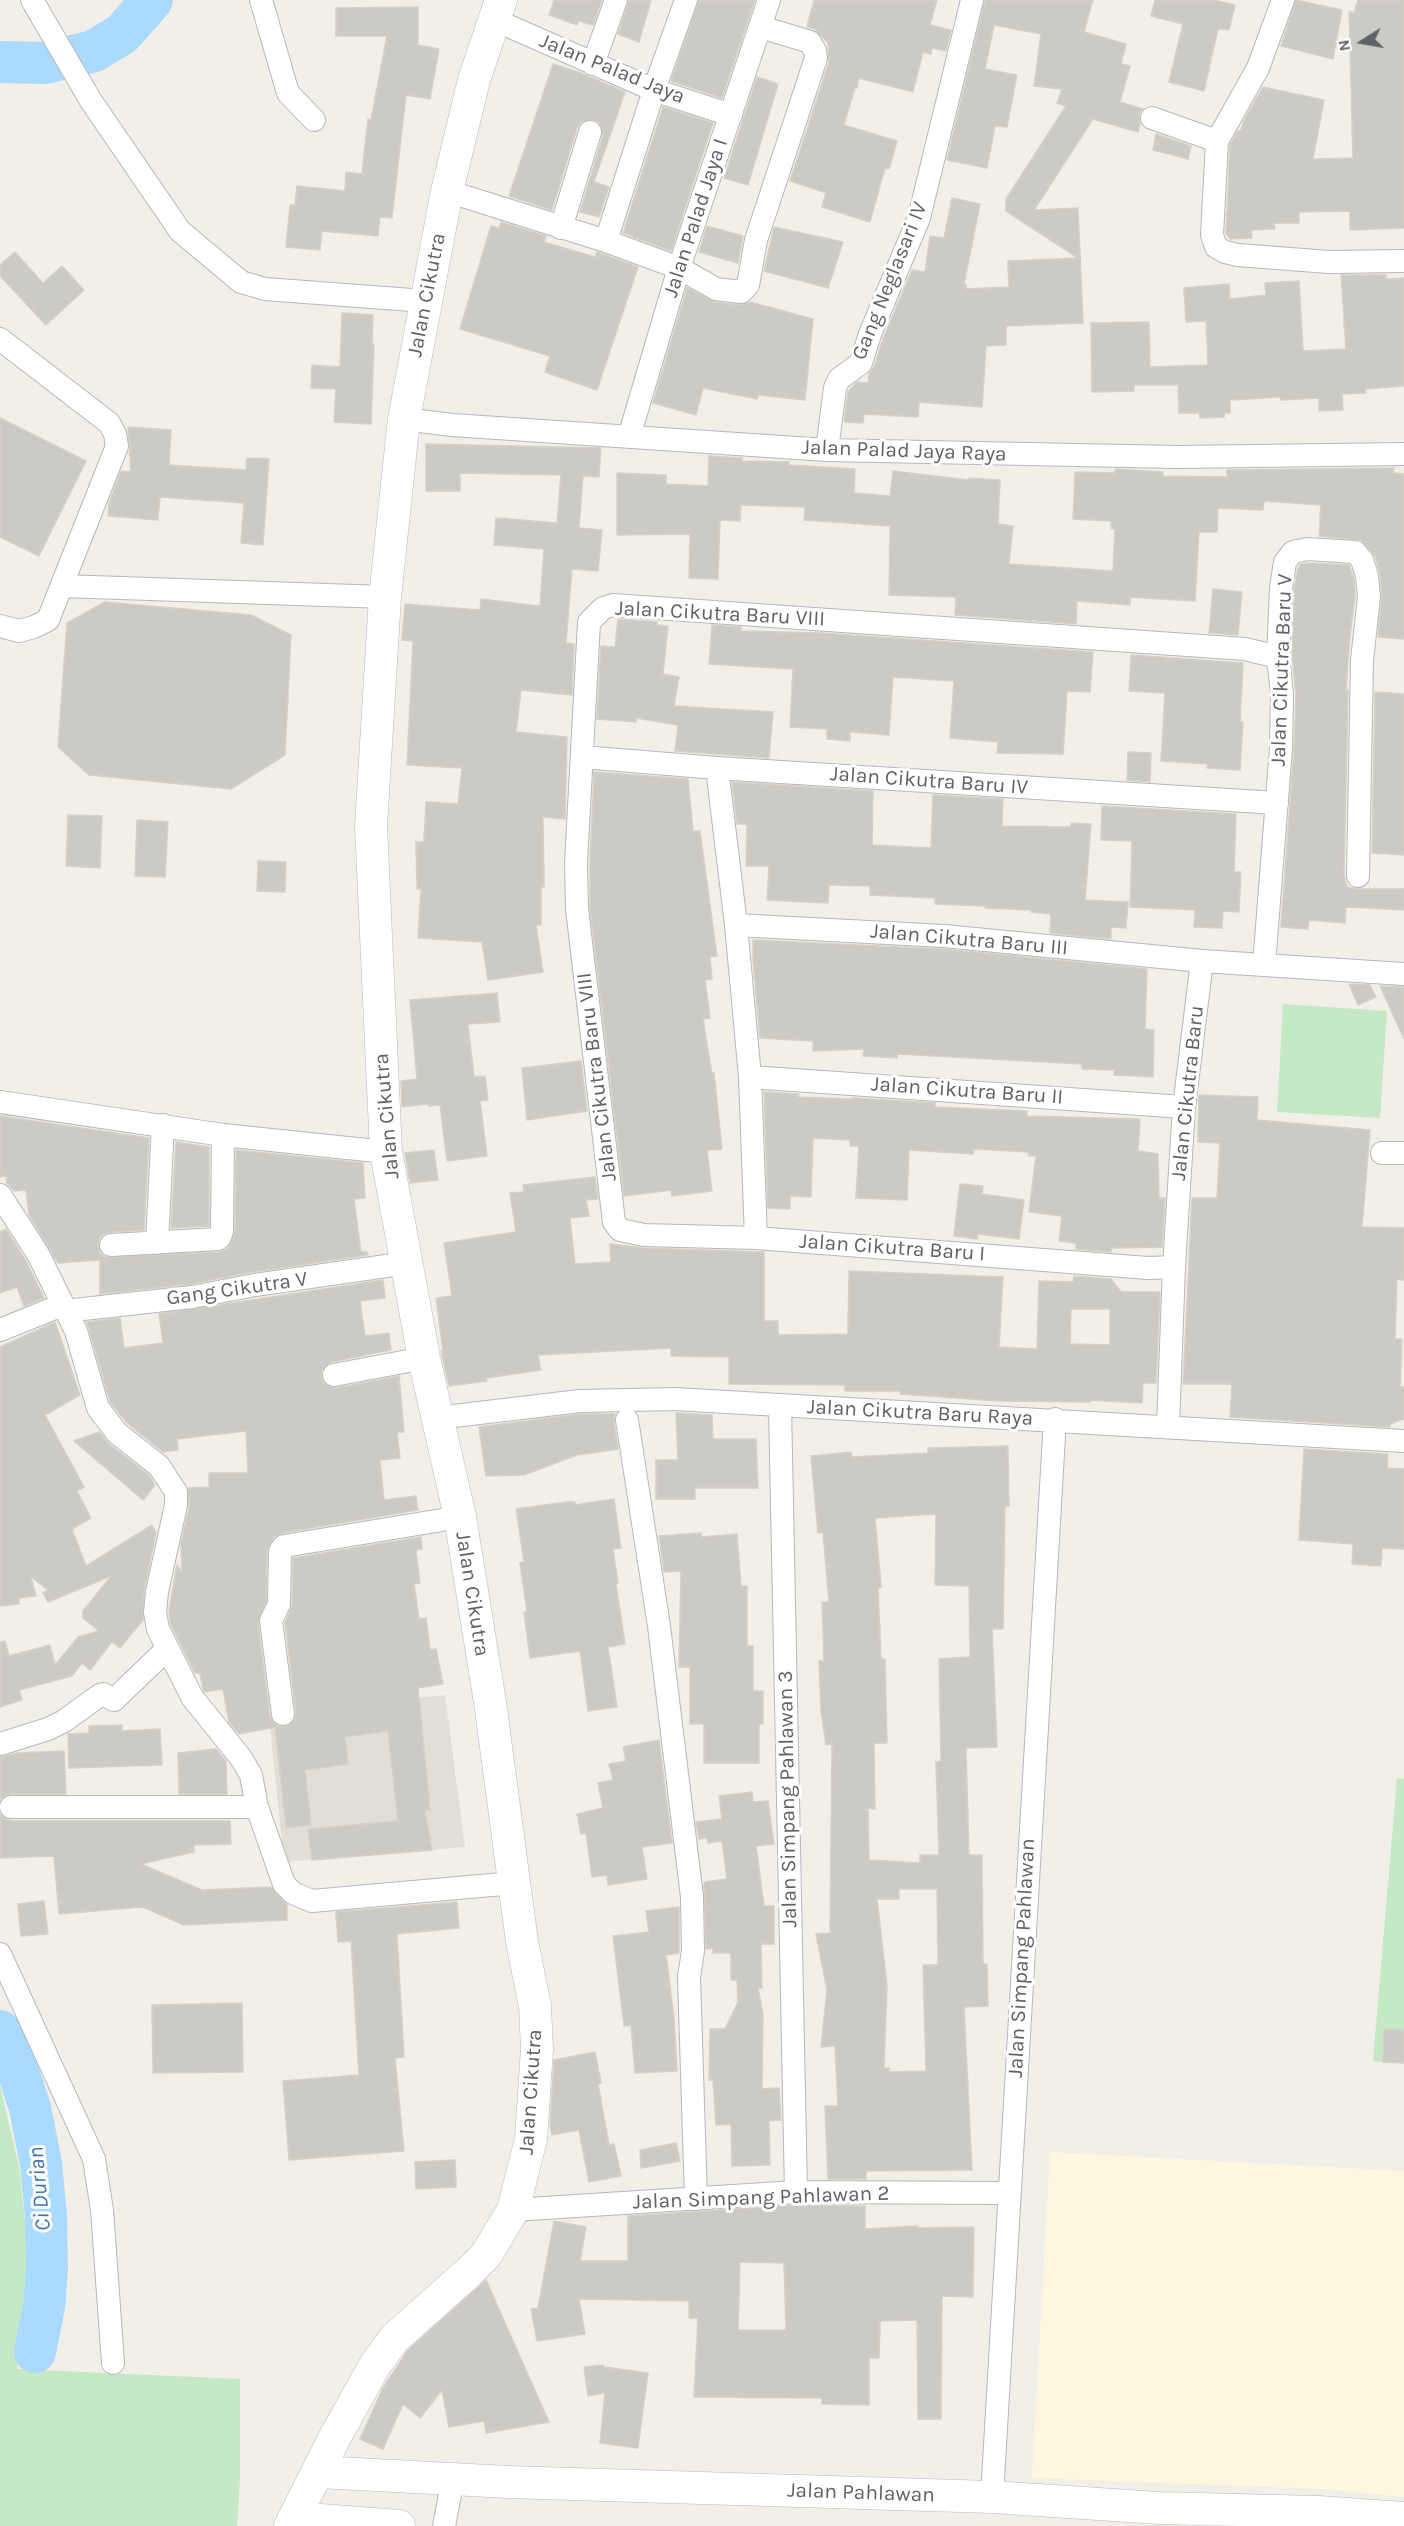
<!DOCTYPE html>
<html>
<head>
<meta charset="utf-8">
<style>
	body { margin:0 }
	#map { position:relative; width:1404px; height:2526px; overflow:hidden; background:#f1efe8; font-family:Karla,sans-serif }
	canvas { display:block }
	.north { position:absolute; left:1332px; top:12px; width:60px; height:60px; -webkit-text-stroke:4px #fff; paint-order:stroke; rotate:259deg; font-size:16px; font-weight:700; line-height:24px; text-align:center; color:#5f6368 }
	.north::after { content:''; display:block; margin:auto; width:21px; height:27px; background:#5f6368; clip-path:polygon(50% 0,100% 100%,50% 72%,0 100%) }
</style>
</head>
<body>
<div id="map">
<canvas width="1404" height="2526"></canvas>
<div class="north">N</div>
</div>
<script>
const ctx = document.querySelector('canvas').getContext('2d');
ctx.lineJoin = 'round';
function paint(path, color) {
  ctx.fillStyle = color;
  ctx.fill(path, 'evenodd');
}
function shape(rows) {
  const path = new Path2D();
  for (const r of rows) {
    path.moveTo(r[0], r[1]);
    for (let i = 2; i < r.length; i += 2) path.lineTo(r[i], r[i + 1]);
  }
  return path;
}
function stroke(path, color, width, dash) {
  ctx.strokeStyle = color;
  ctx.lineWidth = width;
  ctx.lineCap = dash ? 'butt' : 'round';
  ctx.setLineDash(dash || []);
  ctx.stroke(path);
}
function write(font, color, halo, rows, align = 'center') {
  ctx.font = font + ' Karla,sans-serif';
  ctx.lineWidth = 6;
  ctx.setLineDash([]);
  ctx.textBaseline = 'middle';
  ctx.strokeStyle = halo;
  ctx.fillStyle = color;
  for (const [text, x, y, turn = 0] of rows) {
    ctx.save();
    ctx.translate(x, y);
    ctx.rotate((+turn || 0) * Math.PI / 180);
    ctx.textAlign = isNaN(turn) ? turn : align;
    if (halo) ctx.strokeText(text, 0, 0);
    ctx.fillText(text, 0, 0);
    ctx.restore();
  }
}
const commercial = shape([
	[1050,2152,1404,2171,1404,2497,1323,2489,1032,2478]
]);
const education = shape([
	[445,1695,465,1847,284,1862,269,1718,383,1701]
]);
const green = shape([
	[1283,1004,1387,1011,1380,1118,1277,1112],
	[1397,1778,1404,1779,1404,2030,1384,2030,1383,2062,1373,2061],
	[0,2085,19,2167,26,2230,26,2276,17,2369,240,2379,240,2479,237,2526,0,2526]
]);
const river = shape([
	[0,62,45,63,94,51,122,34,152,0],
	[0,2031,13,2056,30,2108,41,2164,46,2216,47,2269,44,2307,35,2352]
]);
const building = shape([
	[554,0,602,0,593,25,579,21,577,25,549,15,554,0],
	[629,0,651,0,639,42,618,34,629,0],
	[699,0,755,0,722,98,671,81,699,0],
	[814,0,937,0,930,25,951,30,946,51,932,48,931,54,923,52,913,92,859,78,857,88,855,87,844,125,897,141,889,169,885,168,870,222,822,207,826,193,790,181,829,62,828,43,815,29,807,27,814,0],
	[985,0,1093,0,1084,32,1126,44,1121,64,1130,66,1120,102,1143,109,1139,114,1140,124,1138,132,1093,119,1034,210,1078,208,1083,323,1006,326,1006,345,986,346,982,407,919,402,918,417,864,414,863,423,844,422,848,392,857,382,868,383,869,374,874,367,883,339,912,270,925,272,930,236,944,238,952,198,980,204,964,284,966,285,966,289,1009,287,1008,261,1078,258,1006,211,1006,199,1066,106,1057,103,1062,89,1034,86,1041,34,994,25,985,69,1017,75,1007,127,995,126,987,168,947,160,985,0],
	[1155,0,1214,0,1235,5,1229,30,1218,29,1204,91,1169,82,1183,24,1151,16,1155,0],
	[1296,0,1342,10,1333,59,1281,46,1296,0],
	[1358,0,1404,0,1404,228,1350,230,1350,211,1299,212,1299,223,1274,223,1275,229,1251,230,1252,238,1230,239,1226,233,1230,145,1238,131,1241,131,1243,122,1263,87,1324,100,1313,159,1353,158,1349,11,1354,13,1358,0],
	[418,7,418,45,439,49,430,99,406,95,392,218,380,217,378,236,322,231,320,250,286,247,290,205,295,205,297,186,345,191,346,172,362,174,368,119,371,120,387,36,336,36,336,8,418,7],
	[553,64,581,73,625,92,594,182,609,187,599,217,580,212,603,135,600,123,593,119,581,122,577,128,552,210,509,196,553,64],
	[757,77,778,84,748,185,724,178,757,77],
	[663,107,713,123,671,251,623,233,663,107],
	[1156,134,1191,146,1188,159,1153,150,1156,134],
	[501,222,546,236,544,242,595,257,597,252,638,267,597,390,545,372,550,356,460,329,491,226,499,228,501,222],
	[707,226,743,236,738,263,699,252,707,226],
	[774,227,843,242,828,288,764,271,774,227],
	[15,252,43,283,62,266,84,290,46,325,0,276,0,265,15,252],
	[1341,275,1386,275,1386,279,1404,278,1404,386,1365,389,1366,393,1342,394,1343,410,1319,411,1319,398,1281,400,1280,397,1230,400,1230,413,1224,413,1224,417,1200,418,1199,413,1179,413,1178,385,1134,385,1134,391,1092,392,1091,323,1149,322,1150,367,1208,365,1206,321,1186,322,1184,288,1229,284,1230,299,1266,295,1265,283,1299,281,1303,351,1346,349,1341,275],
	[687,288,714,302,740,305,750,302,813,319,805,400,758,395,757,399,703,388,696,415,653,403,687,288],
	[342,313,373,315,372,344,374,345,371,424,334,422,336,389,311,388,312,365,340,367,342,313],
	[0,418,86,461,39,556,0,537,0,418],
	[128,427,171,430,169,465,246,470,247,458,269,459,263,545,241,543,244,503,160,497,158,520,108,516,109,503,121,471,131,472,128,427],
	[426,444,601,448,599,477,583,476,579,528,602,530,598,571,572,569,566,643,574,644,572,695,521,690,516,732,567,737,565,819,543,817,544,887,541,887,541,925,536,925,543,972,488,980,482,942,418,938,421,889,417,889,416,842,424,842,426,802,458,804,462,768,407,765,413,641,402,640,405,604,480,610,481,599,540,606,544,549,494,545,496,518,557,523,561,475,460,473,460,491,426,491,426,444],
	[709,456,742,458,742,461,789,462,789,465,855,469,854,493,890,496,893,471,969,480,969,478,1000,480,998,524,1013,526,1009,564,1113,571,1115,529,1111,529,1111,521,1073,519,1075,472,1114,473,1116,469,1163,472,1163,476,1227,477,1227,470,1394,468,1393,473,1404,474,1404,639,1378,637,1382,596,1380,574,1375,556,1361,540,1319,536,1321,505,1264,501,1263,510,1218,508,1217,532,1199,532,1195,601,1130,597,1130,605,1077,601,1076,624,955,615,956,597,889,595,890,526,804,520,805,507,741,505,740,521,720,520,718,579,689,578,690,534,617,535,617,473,666,475,666,484,708,486,709,456],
	[1308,563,1349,565,1354,579,1355,597,1350,635,1346,690,1348,690,1344,876,1347,887,1357,889,1404,889,1404,910,1346,907,1345,923,1309,920,1308,929,1281,927,1294,748,1296,694,1292,657,1294,589,1298,568,1301,564,1308,563],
	[1213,589,1242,592,1238,635,1209,633,1213,589],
	[105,602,251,615,291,635,285,755,231,789,89,775,58,747,67,623,105,602],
	[618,619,657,622,657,625,668,626,663,674,679,677,674,706,773,712,769,758,675,751,678,725,636,718,636,722,597,719,601,646,615,647,618,619],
	[712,625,741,627,741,631,821,633,1093,652,1090,692,1067,691,1063,754,997,753,998,742,950,738,954,681,893,677,889,735,850,732,850,741,827,739,827,729,790,727,793,669,709,664,712,625],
	[1131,655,1243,663,1240,722,1243,722,1240,770,1207,768,1208,764,1161,761,1165,693,1129,691,1131,655],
	[1375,692,1404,694,1404,855,1372,853,1375,692],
	[1128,752,1151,753,1150,782,1127,780,1128,752],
	[594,772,688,779,693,831,700,831,717,956,710,957,712,979,705,980,710,1018,703,1019,712,1074,714,1073,722,1149,707,1150,712,1191,672,1196,671,1190,624,1196,590,908,590,863,594,772],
	[732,782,873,791,872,845,931,848,933,795,1003,799,1002,826,1071,827,1071,823,1091,824,1085,900,1128,902,1126,928,1111,927,1111,939,1050,933,1051,914,1031,912,1031,910,985,908,985,906,935,904,935,898,870,895,870,886,829,885,828,903,767,900,769,866,746,866,747,824,737,824,732,782],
	[1102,806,1236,814,1234,872,1241,872,1239,912,1223,911,1222,928,1194,927,1195,910,1130,907,1132,841,1101,840,1102,806],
	[68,815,102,816,100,868,66,866,68,815],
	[137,820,168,822,165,877,135,876,137,820],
	[258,861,286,862,285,892,257,891,258,861],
	[753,940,943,949,1147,969,1145,1029,1154,1030,1153,1077,1114,1075,1114,1070,1082,1069,1082,1064,898,1054,897,1058,863,1056,864,1049,813,1051,813,1041,760,1038,753,960,753,940],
	[1349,984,1370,985,1376,997,1358,1005,1349,984],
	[1380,986,1404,987,1404,1039,1380,986],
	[497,993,500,1022,468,1024,474,1077,485,1076,488,1100,480,1101,487,1156,447,1161,440,1105,429,1106,428,1104,402,1107,401,1081,417,1079,410,1000,497,993],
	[581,1061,587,1111,527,1120,522,1068,581,1061],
	[764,1092,799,1094,798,1097,852,1099,852,1098,935,1103,935,1107,1027,1111,1027,1116,1140,1119,1138,1151,1158,1154,1159,1198,1165,1198,1162,1247,1111,1248,1111,1252,1076,1249,1076,1243,1059,1241,1062,1216,1029,1212,1036,1156,1028,1156,1029,1152,974,1149,973,1154,909,1150,907,1200,856,1198,859,1146,850,1146,850,1140,813,1138,811,1197,790,1196,790,1209,768,1208,764,1092],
	[1199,1095,1258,1097,1257,1120,1370,1130,1362,1227,1404,1228,1404,1280,1397,1279,1395,1339,1402,1339,1400,1387,1404,1387,1404,1419,1390,1424,1390,1427,1230,1417,1232,1384,1183,1384,1192,1198,1217,1198,1220,1143,1198,1142,1199,1095],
	[0,1116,149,1138,144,1230,110,1232,103,1234,99,1239,98,1246,100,1253,105,1257,219,1252,228,1249,235,1231,236,1150,363,1163,365,1198,354,1199,361,1252,367,1252,368,1255,253,1272,190,1284,100,1294,100,1260,58,1263,29,1215,26,1190,14,1191,7,1183,6,1176,0,1177,0,1116],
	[176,1142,209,1147,209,1226,171,1228,176,1142],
	[434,1150,438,1180,410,1183,405,1153,434,1150],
	[595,1177,598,1199,586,1200,589,1216,570,1218,575,1264,611,1262,610,1244,644,1248,764,1252,764,1321,778,1321,778,1335,848,1334,849,1271,1003,1277,999,1347,1037,1349,1039,1281,1073,1282,1074,1276,1111,1279,1121,1292,1160,1292,1156,1383,1143,1383,1142,1403,1090,1400,1090,1402,999,1401,900,1394,901,1391,845,1391,845,1385,729,1384,729,1357,671,1356,671,1348,538,1355,541,1370,486,1378,487,1381,449,1386,441,1351,443,1351,436,1298,452,1296,444,1243,516,1232,510,1193,524,1192,523,1185,595,1177],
	[1071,1309,1110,1309,1110,1345,1070,1344,1071,1309],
	[960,1184,983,1186,982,1194,1024,1200,1019,1239,978,1234,977,1239,954,1236,960,1184],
	[6,1229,26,1261,44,1298,24,1306,17,1287,0,1293,0,1232,6,1229],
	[383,1280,385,1298,360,1301,365,1336,389,1333,391,1350,331,1362,322,1370,321,1377,324,1384,336,1388,399,1376,404,1432,397,1432,400,1458,380,1460,384,1500,416,1496,418,1510,282,1533,274,1537,267,1550,266,1601,258,1623,270,1716,277,1726,285,1727,295,1720,296,1713,285,1623,292,1605,293,1558,421,1537,422,1549,416,1550,420,1583,414,1584,419,1619,426,1618,430,1650,436,1649,443,1684,418,1688,430,1810,425,1810,432,1850,312,1860,308,1829,398,1821,388,1731,345,1737,348,1764,305,1770,311,1825,286,1828,275,1727,239,1734,229,1722,223,1689,205,1692,203,1690,200,1673,195,1673,171,1625,169,1611,177,1565,182,1573,181,1543,189,1508,188,1488,209,1487,209,1473,248,1473,246,1431,177,1439,178,1450,163,1452,127,1423,110,1402,87,1322,120,1318,124,1348,163,1343,159,1314,383,1280],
	[55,1322,80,1395,45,1415,84,1487,77,1491,91,1518,72,1529,86,1566,152,1525,156,1532,144,1591,143,1620,120,1648,112,1642,90,1670,82,1663,72,1676,19,1690,22,1700,0,1707,0,1642,5,1641,9,1656,50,1645,55,1665,78,1637,99,1631,83,1618,83,1611,111,1576,48,1602,43,1593,48,1590,31,1577,36,1596,19,1598,19,1604,0,1606,0,1347,55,1322],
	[676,1413,712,1415,713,1439,756,1439,758,1488,695,1488,695,1499,656,1499,656,1460,678,1460,676,1413],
	[581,1414,615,1414,614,1422,618,1449,577,1455,524,1475,486,1476,479,1427,581,1414],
	[99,1432,109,1444,149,1475,155,1485,143,1500,74,1441,99,1432],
	[1008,1446,1009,1506,1005,1506,1003,1629,992,1629,997,1747,966,1748,969,1855,982,1855,983,1964,987,1964,988,2006,964,2007,972,2170,866,2171,866,2179,828,2179,825,2106,838,2106,835,2046,821,2047,827,1990,816,1934,830,1933,832,1744,826,1745,821,1711,819,1661,824,1661,822,1602,829,1602,823,1532,818,1533,811,1456,851,1452,852,1457,928,1453,928,1448,1008,1446],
	[936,1514,935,1585,969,1586,970,1657,939,1659,941,1761,936,1762,939,1855,920,1855,920,1863,869,1860,868,1808,875,1809,874,1743,887,1743,885,1659,881,1659,878,1588,881,1587,875,1518,936,1514],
	[899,1889,937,1889,938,1965,923,1965,926,2071,889,2072,889,2068,884,2068,887,1986,877,1899,899,1899,899,1889],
	[1304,1449,1388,1454,1387,1468,1404,1469,1404,1549,1382,1548,1381,1566,1352,1564,1353,1544,1299,1540,1304,1449],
	[614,1499,621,1548,613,1549,618,1583,616,1584,625,1644,608,1647,617,1707,588,1711,580,1651,530,1658,524,1612,527,1612,520,1563,524,1562,516,1509,567,1502,575,1502,575,1505,614,1499],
	[701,1533,701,1537,737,1534,741,1586,747,1586,747,1646,753,1646,753,1691,763,1691,763,1724,759,1724,759,1763,704,1763,704,1724,690,1724,690,1667,679,1667,681,1571,664,1572,659,1536,701,1533],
	[122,1725,122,1731,160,1729,162,1765,69,1768,68,1734,89,1733,89,1726,122,1725],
	[659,1740,672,1843,642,1847,647,1879,608,1885,607,1875,592,1877,586,1833,581,1834,577,1814,603,1808,598,1783,613,1780,609,1764,626,1761,623,1747,659,1740],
	[216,1749,226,1761,227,1794,179,1794,178,1753,216,1749],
	[64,1751,66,1794,11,1794,0,1799,0,1757,17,1753,64,1751],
	[752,1792,753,1802,768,1801,774,1844,756,1846,764,1906,774,1906,774,1944,761,1944,762,1988,758,1988,763,2015,762,2089,779,2088,781,2120,769,2121,770,2165,732,2166,731,2124,716,2125,713,2080,709,2080,710,2029,725,2029,738,2002,737,1980,731,1980,731,1953,713,1953,713,1948,706,1949,704,1882,727,1879,722,1841,708,1843,707,1838,699,1839,696,1822,722,1819,719,1796,752,1792],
	[0,1815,11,1821,230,1821,231,1844,194,1845,194,1852,141,1864,202,1890,271,1887,287,1905,287,1920,184,1925,143,1907,59,1914,54,1856,0,1858,0,1815],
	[44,1901,48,1934,21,1936,18,1904,44,1901],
	[457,1902,459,1928,397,1934,404,2057,395,2058,404,2151,289,2160,283,2081,359,2075,351,1941,338,1942,336,1912,457,1902],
	[679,1907,679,1953,666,1955,674,2018,677,2071,635,2073,631,2025,624,2026,613,1936,649,1932,646,1911,679,1907],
	[242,2003,243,2072,153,2073,152,2005,242,2003],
	[1384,2029,1404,2030,1404,2063,1383,2062,1384,2029],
	[595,2052,601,2083,598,2084,609,2145,614,2144,621,2176,589,2182,579,2130,552,2135,550,2124,554,2060,595,2052],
	[676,2143,680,2161,641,2168,640,2150,676,2143],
	[455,2160,456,2187,416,2189,415,2162,455,2160],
	[796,2205,865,2206,865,2229,918,2226,918,2228,974,2227,973,2297,942,2296,941,2419,918,2419,917,2320,880,2321,879,2358,869,2358,869,2405,822,2404,822,2398,694,2397,698,2318,689,2318,689,2301,579,2299,585,2334,537,2341,531,2309,538,2308,554,2221,586,2227,580,2261,628,2261,628,2216,796,2205],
	[740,2262,784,2263,786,2330,738,2330,740,2262],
	[486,2280,549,2422,486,2433,484,2421,449,2427,442,2390,420,2418,403,2404,383,2449,360,2439,383,2388,408,2350,486,2280],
	[603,2365,604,2367,648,2373,638,2448,600,2443,605,2393,588,2396,584,2367,603,2365]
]);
const street = shape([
	[32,0,91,101,180,231,241,282,265,289,425,301],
	[261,0,288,93,314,120],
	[495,20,654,90,731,115],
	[593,64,616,0],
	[1152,118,1217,141,1258,68,1283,0],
	[1217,141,1212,235,1216,247,1225,252,1238,255,1329,262,1404,261],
	[447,191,606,241,679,268,716,289,741,292,748,285,756,240,816,58,815,51,810,42,761,27],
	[561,228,590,132],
	[606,241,654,90,686,0],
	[0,339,109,423,115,434,117,446,48,620,34,627,19,631,0,626],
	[404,419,452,425,827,450,1177,457,1404,454],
	[629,437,679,268,769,0],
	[827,450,835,388,839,379,861,363,870,334,919,218,972,0],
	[62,586,385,597],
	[582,757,717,768,1277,803],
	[717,768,736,925,750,1077,756,1238],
	[736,925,944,936,1202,961,1404,974],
	[1264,965,1281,748,1282,694,1278,657,1281,588,1285,562,1293,552,1307,549,1355,552,1362,560,1367,576,1369,597,1362,660,1358,876],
	[750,1077,1184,1107],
	[0,1102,223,1135,386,1152],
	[1382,1153,1404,1153],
	[0,1195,38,1254,76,1331,98,1408,117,1433,159,1466,176,1492,176,1505,157,1592,155,1612,158,1629,192,1697,241,1758,251,1775,257,1807],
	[157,1243,163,1125],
	[111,1245,218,1239,220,1237,222,1231,223,1135],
	[1174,1267,1148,1268,756,1238,644,1235,620,1230,614,1222,577,909,576,863,589,622,603,608,613,605,1245,649,1278,657],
	[65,1311,192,1297,255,1285,407,1263],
	[0,1330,62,1305],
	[334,1375,424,1358],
	[780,1406,796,2192],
	[437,1418,580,1401,675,1399,1404,1441],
	[627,1420,659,1626,692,1897,693,1951,689,1977,696,2199],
	[1168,1427,1174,1267,1184,1107,1202,961],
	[283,1714,271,1621,279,1604,280,1551,284,1546,460,1517],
	[0,1744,48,1729,64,1721,100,1695,103,1694,114,1700,167,1649],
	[11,1807,257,1807,284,1884,293,1893,312,1901,514,1883],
	[0,1954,94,2159,102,2210,113,2363],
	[513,2210,796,2192,1008,2193],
	[992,2497,1055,1419],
	[444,2526,453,2479]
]);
const secondary = shape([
	[319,2472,508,2482,992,2497,1159,2508,1319,2512,1404,2518],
	[294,2518,399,2526],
	[290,2526,335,2437,375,2365,395,2338,469,2272,486,2255,513,2210,531,2139,537,2049,535,2006,522,1942,490,1702,460,1517,424,1358,386,1152,371,826,385,597,404,419,447,191,474,80,501,0]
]);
const streetNames = [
	["Jalan Palad Jaya",612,69,22],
	["Jalan Palad Jaya I",696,218,-72],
	["Gang Neglasari IV",890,281,-68],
	["Jalan Cikutra",427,295,-79],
	["Jalan Palad Jaya Raya",904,451,2],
	["Jalan Cikutra Baru VIII",720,614,3],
	["Jalan Cikutra Baru V",1282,670,-88],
	["Jalan Cikutra Baru IV",929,781,4],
	["Jalan Cikutra Baru III",969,940,5],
	["Jalan Cikutra Baru VIII",597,1077,-97],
	["Jalan Cikutra Baru II",967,1091,4],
	["Jalan Cikutra Baru",1188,1093,-84],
	["Jalan Cikutra",387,1116,-95],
	["Jalan Cikutra Baru I",892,1248,4],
	["Gang Cikutra V",237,1289,-8],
	["Jalan Cikutra Baru Raya",920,1413,3],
	["Jalan Cikutra",472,1594,81],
	["Jalan Simpang Pahlawan 3",788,1799,-91],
	["Jalan Simpang Pahlawan",1022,1958,-87],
	["Jalan Cikutra",531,2092,-86],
	["Jalan Simpang Pahlawan 2",761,2198,-2],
	["Jalan Pahlawan",861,2493,2]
];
const waterNames = [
	["Ci Durian",40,2189,-95]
];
paint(commercial, '#fef7e0');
paint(education, '#e1ded6');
paint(green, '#c5e8c5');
stroke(river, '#aadaff', 42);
paint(building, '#cccac5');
stroke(building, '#d6d1c6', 1.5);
stroke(street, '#b5b8bc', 24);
stroke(secondary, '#b6babf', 33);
stroke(street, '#fff', 22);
stroke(secondary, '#fff', 32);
write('21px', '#5f6368', '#fff', streetNames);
write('italic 22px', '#4174aa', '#fff', waterNames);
</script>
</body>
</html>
